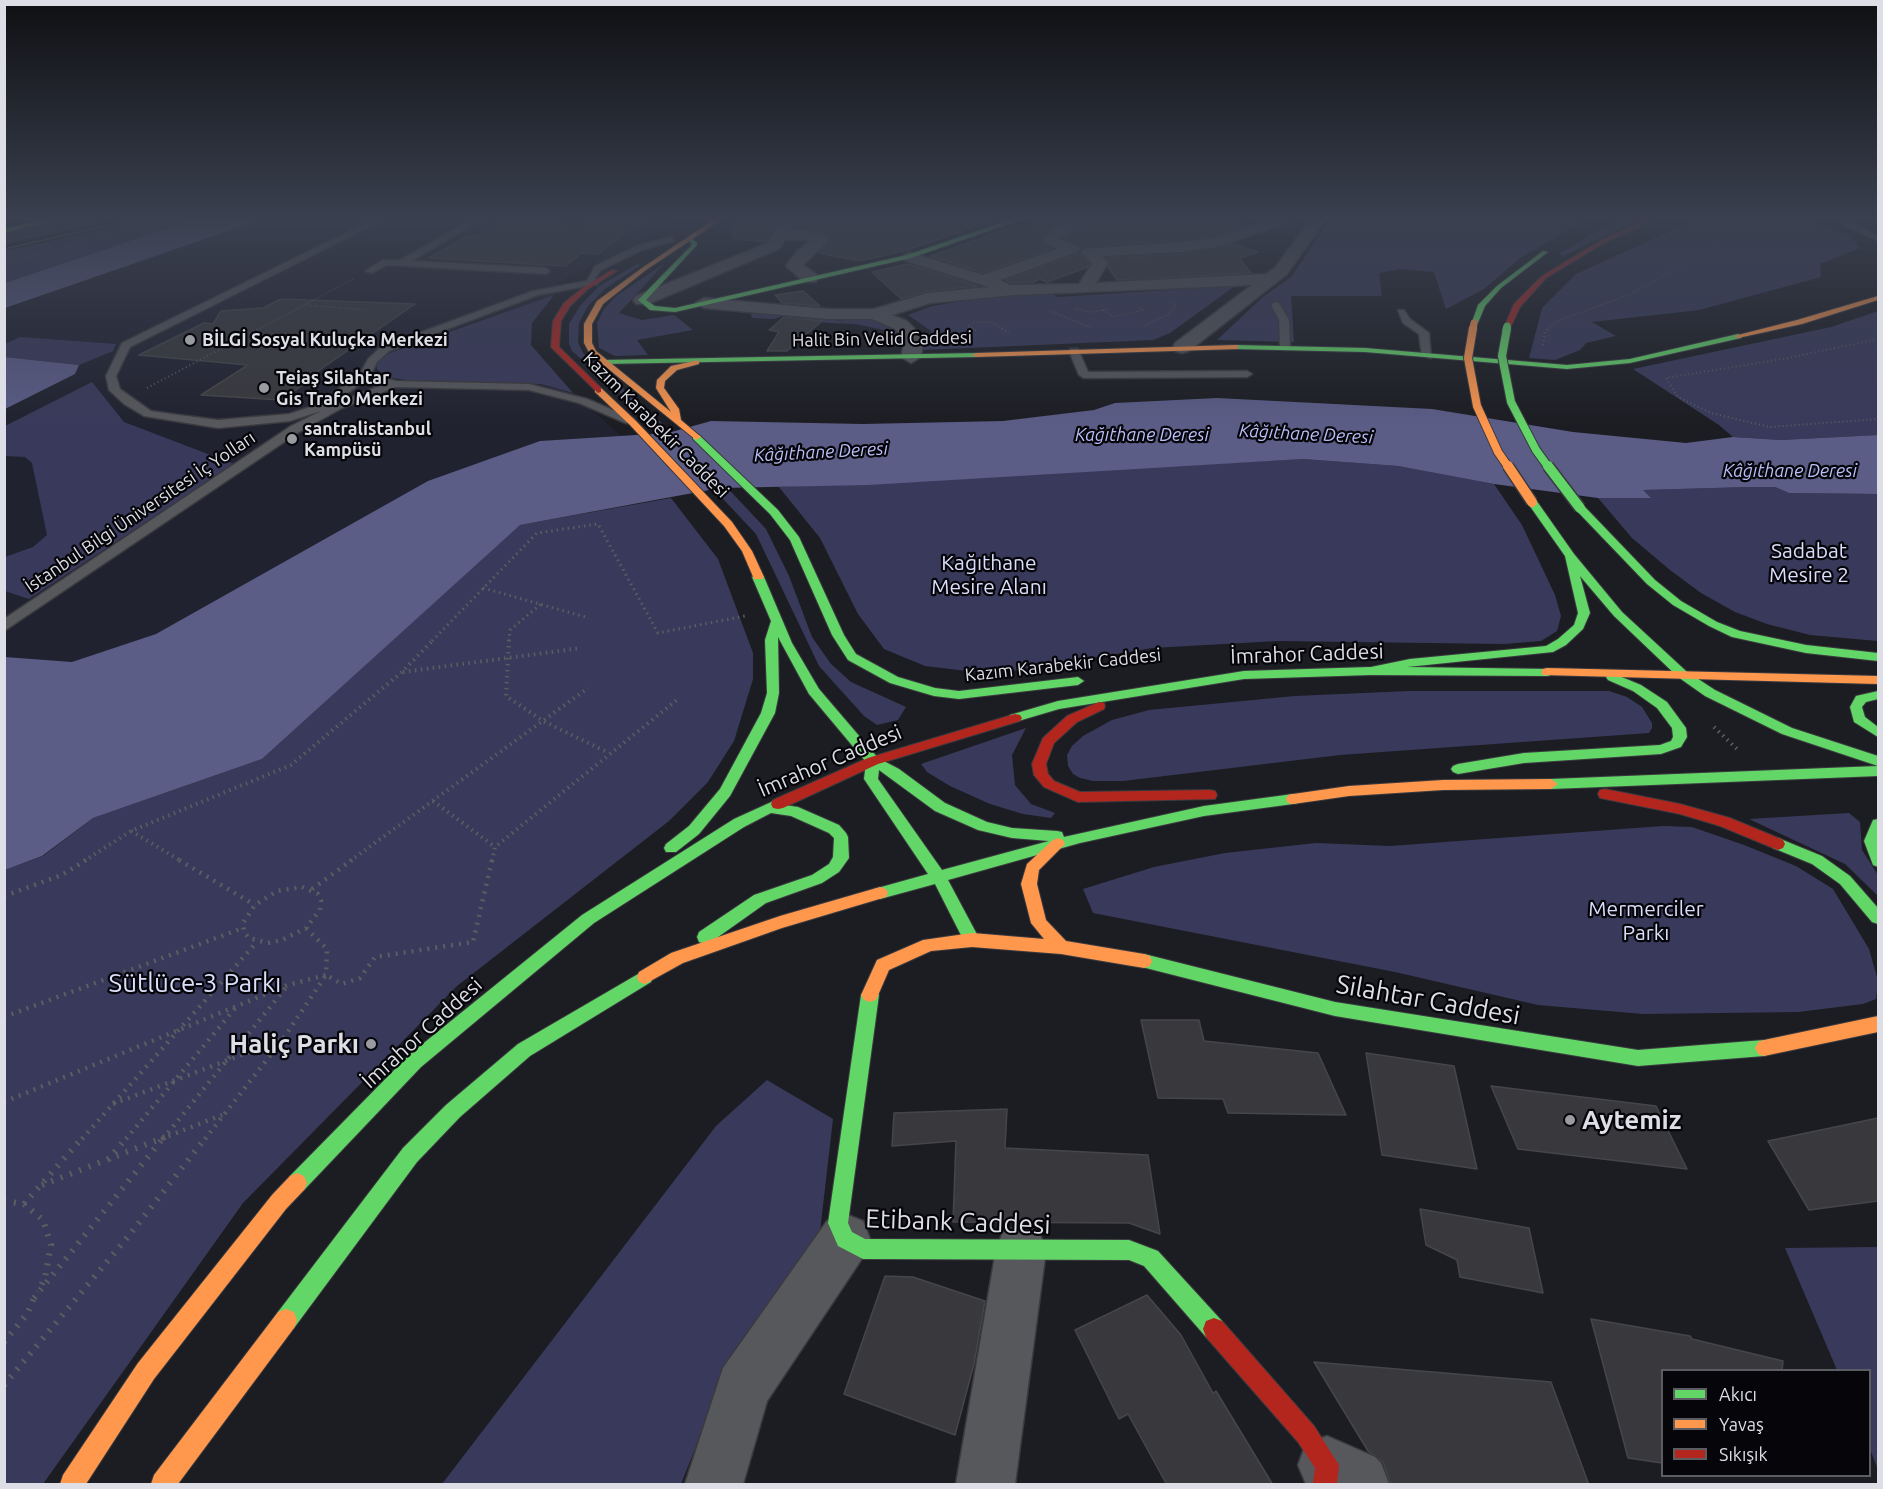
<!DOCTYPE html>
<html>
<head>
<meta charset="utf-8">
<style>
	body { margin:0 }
	#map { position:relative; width:1883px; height:1489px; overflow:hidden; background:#1c1d22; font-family:Ubuntu,sans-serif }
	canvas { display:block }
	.frame { position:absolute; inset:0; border:6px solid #dedfe6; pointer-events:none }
	.legend { position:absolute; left:1661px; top:1369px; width:210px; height:108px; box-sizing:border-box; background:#06060a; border:2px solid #5c5d62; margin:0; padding:8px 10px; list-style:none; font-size:18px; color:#dedfe6 }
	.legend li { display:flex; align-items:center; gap:12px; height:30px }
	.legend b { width:30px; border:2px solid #5c5d62 }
</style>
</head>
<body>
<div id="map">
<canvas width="1883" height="1489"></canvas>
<div class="frame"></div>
<ul class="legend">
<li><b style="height:8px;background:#63d668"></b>Akıcı</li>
<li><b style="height:8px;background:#ff974d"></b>Yavaş</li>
<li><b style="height:8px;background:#b3261e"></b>Sıkışık</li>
</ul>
</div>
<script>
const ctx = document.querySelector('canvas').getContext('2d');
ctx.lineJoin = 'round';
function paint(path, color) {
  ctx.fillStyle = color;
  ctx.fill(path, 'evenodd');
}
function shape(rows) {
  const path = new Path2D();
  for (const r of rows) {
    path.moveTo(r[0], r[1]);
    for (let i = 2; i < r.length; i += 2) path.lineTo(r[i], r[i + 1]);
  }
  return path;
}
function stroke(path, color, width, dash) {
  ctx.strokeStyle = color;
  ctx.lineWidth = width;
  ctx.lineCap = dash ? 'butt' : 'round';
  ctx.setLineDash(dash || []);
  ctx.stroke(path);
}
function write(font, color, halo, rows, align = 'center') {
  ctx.font = font + ' Ubuntu,sans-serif';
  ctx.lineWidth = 4.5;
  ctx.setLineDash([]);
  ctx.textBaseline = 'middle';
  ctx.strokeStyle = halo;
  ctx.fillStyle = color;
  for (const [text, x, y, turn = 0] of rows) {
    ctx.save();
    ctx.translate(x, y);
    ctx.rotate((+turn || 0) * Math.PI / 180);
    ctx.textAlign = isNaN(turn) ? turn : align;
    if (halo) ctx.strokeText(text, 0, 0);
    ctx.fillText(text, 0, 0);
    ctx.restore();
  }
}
const built = shape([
	[260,220,677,220,628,249,558,282,554,295,531,325,530,344,573,393,621,436,540,441,156,634,72,662,5,657,5,409,74,374,78,364,5,357,4,308]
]);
const green = shape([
	[60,220,111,220,5,244,4,232],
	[145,220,192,220,5,283,4,251],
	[1330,220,1585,220,1519,259,1484,289,1446,309,1434,272,1400,269,1379,273,1382,296,1291,296,1294,342,1217,340,1264,296,1291,277],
	[1616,220,1636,220,1564,256,1558,254],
	[1695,220,1819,220,1813,223,1850,236,1860,248,1820,264,1821,277,1699,310,1592,322,1616,336,1586,343,1580,350,1555,360,1529,358,1542,308,1576,274],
	[665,263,619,313,642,320,674,315,693,330,637,340,648,355,615,356,599,348,597,323,604,309,616,296],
	[637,264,641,265,606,288,588,306,579,323,578,342,583,353,663,424,657,425,572,351,569,344,569,324,580,306,598,287],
	[1235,286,1170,333,1153,340,921,350,920,341,930,336,931,331,908,315,932,306,995,296,1053,294,1057,297],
	[554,295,532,323,531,345,573,393,541,384,407,380,387,377,377,369,376,358],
	[750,311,800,314,841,321,852,317,877,321,895,326,905,337,907,344,898,342,884,330,855,324,827,323,784,315,774,319,752,318],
	[1878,311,1878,435,1781,440,1733,437,1719,425,1633,369,1831,327],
	[20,337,116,344,113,351,79,365,5,357,5,344],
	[92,382,124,422,234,464,29,599,5,591,5,557,33,547,47,535,32,463,25,457,5,456,5,426],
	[1303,459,1398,466,1494,484,1522,525,1555,595,1561,616,1557,631,1541,641,1504,644,1278,641,1152,648,992,674,925,666,884,649,858,614,820,538,779,487],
	[720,480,766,529,789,576,812,637,831,664,851,682,906,707,898,720,877,725,864,716,819,666,756,534,708,483],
	[1748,487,1775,487,1789,493,1878,494,1878,641,1810,635,1767,624,1735,612,1701,593,1670,570,1632,538,1598,498,1650,497,1642,490],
	[671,498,718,559,753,653,753,679,734,741,708,782,669,821,457,986,243,1203,43,1484,5,1484,5,870,43,856,93,818,262,759,519,525],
	[1409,691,1609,691,1627,697,1642,707,1652,723,1652,728,1649,733,1340,755,1123,781,1093,781,1080,778,1073,774,1068,766,1067,755,1072,746,1083,736,1112,720,1149,710,1295,696],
	[1026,728,1012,755,1015,785,1031,804,1055,813,1051,818,1023,814,990,804,950,786,927,772,921,764],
	[1849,813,1860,822,1862,850,1878,875,1878,896,1845,864,1749,819],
	[1663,826,1692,827,1744,845,1796,866,1833,889,1869,949,1878,981,1876,999,1863,1004,1798,1012,1643,1014,1538,1005,1395,972,1093,913,1083,889,1154,867,1225,853,1316,843,1390,846],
	[767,1080,833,1119,819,1240,732,1356,681,1484,442,1484,716,1126],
	[1878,1247,1878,1470,1870,1449,1870,1370,1837,1370,1785,1248]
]);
const water = shape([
	[192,220,260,220,5,308,5,283],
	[5,357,79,365,75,374,5,409],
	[1217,398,1432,409,1573,432,1686,443,1733,437,1781,440,1878,435,1878,494,1789,493,1775,487,1748,487,1643,490,1651,498,1598,498,1494,484,1398,466,1303,459,868,485,720,488,520,525,262,759,93,818,42,856,5,870,5,657,72,662,156,634,428,481,540,441,668,433,711,421,863,424,1003,421,1094,410,1115,403]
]);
const building = shape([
	[594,220,642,220,598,254,582,253,565,266,429,258,468,236,477,236,504,221,586,226,594,220],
	[734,220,778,220,766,242,733,239,734,220],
	[797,220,994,220,904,251,860,261,819,253,832,237,809,228,794,228,797,220],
	[1043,220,1065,220,1050,228,1040,240,1041,243,1051,249,983,273,931,256,1015,226,1023,228,1043,220],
	[1093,220,1242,220,1243,227,1218,235,1182,240,1082,247,1064,239,1093,220],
	[1234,244,1258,252,1239,258,1251,273,1117,280,1108,267,1110,263,1107,258,1182,254,1234,244],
	[1079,253,1089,264,1088,267,1047,282,1040,279,1033,282,1011,283,1006,280,1079,253],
	[908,264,978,286,928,291,901,299,872,272,908,264],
	[803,291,820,306,782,303,775,295,803,291],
	[281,299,415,304,311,376,316,376,281,400,201,395,248,365,139,355,204,323,213,324,221,311,263,308,281,299],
	[784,317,822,321,787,351,767,351,779,332,769,330,784,317],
	[1141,1020,1199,1020,1204,1041,1318,1053,1346,1115,1228,1113,1223,1099,1158,1098,1141,1020],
	[1366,1053,1454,1066,1477,1169,1382,1155,1366,1053],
	[1491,1086,1656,1106,1687,1169,1518,1149,1491,1086],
	[1007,1109,1005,1148,1148,1155,1160,1234,1129,1223,953,1222,956,1141,892,1146,894,1113,1007,1109],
	[1878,1118,1878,1201,1809,1210,1768,1141,1878,1118],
	[1420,1209,1529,1228,1543,1293,1460,1277,1457,1260,1426,1245,1420,1209],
	[885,1276,913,1277,985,1301,974,1364,955,1435,844,1394,885,1276],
	[1147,1295,1181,1335,1213,1393,1216,1391,1273,1485,1167,1485,1128,1414,1119,1419,1075,1330,1147,1295],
	[1591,1319,1690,1336,1692,1339,1783,1361,1782,1371,1662,1371,1662,1463,1628,1458,1591,1319],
	[1314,1362,1551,1382,1589,1485,1391,1485,1383,1462,1368,1451,1314,1362]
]);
const pathFar5 = shape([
	[634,229,646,220],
	[4,263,170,220],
	[305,305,365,310],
	[1075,309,1091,312,1109,309],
	[1103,310,1114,317,1143,310,1138,307],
	[1050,311,1090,327],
	[1144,326,1169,314,1176,306,1173,302],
	[257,330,355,278],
	[974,330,967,326,976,322,992,322,1004,330],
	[1547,330,1557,321,1631,294,1720,245,1729,220]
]);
const pathFar4 = shape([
	[972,328,978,332],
	[1002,328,1009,333],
	[1878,339,1788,358,1666,378,1678,397,1711,413,1770,427,1878,419],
	[1543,345,1545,332,1549,328],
	[147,388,260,328]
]);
const pathFar3 = shape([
	[483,588,589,618],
	[432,641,537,533,598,524,658,633,745,616],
	[509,641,510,630,541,604]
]);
const pathFar2 = shape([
	[509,640,506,696,543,721,609,753],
	[403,672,581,648],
	[1714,727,1737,749],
	[433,801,495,847],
	[131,831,181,861],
	[84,861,131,831,291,765,402,672,433,640],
	[350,861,588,688],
	[492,861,495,847,678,699]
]);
const pathFar1 = shape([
	[179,860,255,905],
	[302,887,318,894,321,901,320,910,306,928,282,940,268,943,249,938,244,932,243,923,255,905,277,891,302,887],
	[312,889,352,860],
	[4,896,62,875,86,860],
	[4,1017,243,928],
	[4,1102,288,985,326,975,327,949,306,928],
	[113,1104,283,1039],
	[82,1139,257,942],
	[126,1139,237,1006],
	[161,1139,222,1115],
	[163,1139,288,985],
	[205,1139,283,1039,326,975,342,984,360,978,375,957,473,942,492,860]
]);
const path = shape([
	[108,1160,127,1137],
	[42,1185,165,1137],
	[4,1201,24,1204,43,1220,51,1245,45,1277,38,1292],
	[24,1204,83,1137],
	[34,1298,164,1137],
	[4,1342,27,1314,34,1298],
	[4,1385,131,1233,206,1137]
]);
const lane = shape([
	[372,220,383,220,130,347,116,376,120,389,151,411,179,415,218,420,289,414,316,405,360,374,368,359,381,347,533,291,587,281,595,266,636,246,671,237,674,241,642,250,601,270,595,278,598,284,538,295,389,351,377,362,369,378,328,407,384,384,379,381,385,378,396,381,529,384,587,399,634,419,634,423,626,423,579,403,529,390,396,387,342,408,299,432,4,631,4,619,291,426,321,411,290,421,218,428,144,416,124,404,109,390,106,376,122,343,372,220],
	[471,220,481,220,412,261,546,268,550,271,546,274,387,265,372,273,365,271,383,260,400,260,471,220],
	[1842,220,1848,220,1878,236,1878,241,1842,224,1842,220],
	[1276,302,1279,303,1289,320,1290,347,1285,350,1280,347,1279,320,1271,305,1276,302],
	[1398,310,1404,310,1410,319,1429,333,1431,358,1422,356,1419,334,1403,323,1398,310],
	[1070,349,1078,349,1088,372,1247,371,1252,374,1247,377,1084,378,1079,375,1069,351,1070,349]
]);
const street = shape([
	[781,220,795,220,790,230,808,230,827,236,830,239,803,265,816,274,818,278,816,282,804,282,786,266,797,251,811,240,785,240,779,249,648,304,636,304,633,300,636,296,768,243,781,220],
	[1071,220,1091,220,1059,239,1077,246,1080,249,1077,252,1000,280,1010,285,1079,284,1092,264,1081,252,1083,249,1182,242,1219,237,1270,220,1293,220,1221,246,1182,252,1102,256,1108,263,1096,283,1266,274,1275,268,1310,220,1325,220,1287,274,1189,351,1182,353,1175,351,1173,347,1175,343,1252,285,1014,295,930,303,892,315,907,321,924,338,921,357,911,363,901,357,905,339,895,329,872,319,828,319,704,308,695,303,704,298,828,309,874,309,928,293,989,287,903,260,901,257,909,252,983,275,1057,249,1042,241,1051,230,1071,220],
	[845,1214,863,1221,870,1239,863,1257,767,1401,743,1484,685,1484,723,1368,827,1221,845,1214],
	[1021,1225,1039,1232,1046,1250,1015,1484,956,1484,996,1250,1003,1232,1021,1225],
	[1327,1436,1375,1457,1381,1463,1389,1484,1306,1484,1298,1465,1306,1444,1327,1436]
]);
const fast = shape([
	[42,220,54,220,4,233,4,229,42,220],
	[1010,220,1020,220,911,258,675,312,650,310,638,300,690,247,692,244,688,240,691,238,697,243,697,245,646,300,655,306,675,308,907,255,1010,220],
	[1543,251,1548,252,1501,288,1485,306,1477,325,1471,325,1478,305,1497,286,1543,251],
	[1738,334,1742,336,1741,338,1630,363,1567,369,1365,352,1235,349,1231,347,1235,345,1365,348,1567,365,1630,359,1738,334],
	[979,353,980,355,976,357,603,364,599,362,603,360,979,353],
	[693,435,699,435,778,510,799,537,844,635,856,654,898,677,935,688,959,691,1078,677,1084,681,1078,685,959,699,934,696,890,683,848,660,832,635,790,540,770,514,693,439,693,435],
	[1532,499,1536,500,1574,554,1622,612,1686,671,1715,690,1792,728,1878,756,1878,766,1782,734,1705,696,1678,677,1614,616,1580,576,1590,613,1583,629,1566,645,1553,652,1407,667,1551,669,1553,672,1551,675,1547,676,1371,675,1244,679,1059,709,1015,722,1008,718,1010,715,1058,701,1244,671,1371,667,1410,659,1546,646,1558,639,1574,625,1578,613,1565,556,1527,502,1532,499],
	[1580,505,1584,506,1655,580,1681,601,1717,622,1740,631,1806,645,1878,653,1878,661,1806,653,1732,637,1709,626,1673,605,1647,584,1576,510,1576,506,1580,505],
	[758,574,764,577,792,643,819,689,878,758,899,769,945,803,987,822,1012,828,1057,831,1062,832,1064,837,1204,806,1293,794,1298,795,1300,799,1298,803,1293,804,1204,816,1080,843,948,880,980,940,978,945,972,947,966,945,935,884,880,899,874,897,872,893,874,889,928,874,864,779,866,762,809,694,778,637,779,693,775,713,730,796,699,834,676,852,666,852,664,848,666,844,689,826,720,789,761,713,767,693,765,640,771,621,752,577,758,574],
	[879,770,935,811,978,830,1012,838,1049,841,942,870,878,779,879,770],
	[1612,673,1641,685,1667,702,1686,728,1687,737,1681,747,1661,754,1524,763,1458,774,1453,772,1451,769,1453,766,1458,764,1524,753,1660,745,1671,741,1673,737,1672,728,1657,708,1633,691,1608,680,1606,677,1612,673],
	[1878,691,1878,699,1866,702,1862,707,1865,717,1878,727,1878,737,1854,722,1850,707,1856,696,1878,691],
	[1878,766,1878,776,1551,789,1544,784,1551,779,1878,766],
	[778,799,783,800,785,805,798,807,839,825,846,833,848,837,849,858,839,872,822,883,766,903,711,942,705,944,699,942,697,937,699,932,754,895,812,875,829,864,833,857,834,838,829,833,791,816,771,813,744,827,594,923,421,1067,304,1190,297,1193,290,1190,287,1183,290,1176,409,1055,582,915,734,819,778,799],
	[1878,819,1878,867,1873,865,1864,841,1873,820,1878,819],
	[1778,838,1822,856,1850,876,1878,908,1878,924,1872,922,1840,884,1812,864,1773,848,1771,844,1773,840,1778,838],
	[1144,954,1335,1002,1638,1050,1764,1040,1770,1042,1773,1048,1770,1054,1764,1056,1638,1066,1335,1016,1138,966,1136,961,1138,956,1144,954],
	[645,970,651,972,653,977,651,982,530,1056,460,1117,417,1162,294,1328,286,1331,278,1328,275,1320,278,1312,403,1148,446,1105,518,1044,645,970],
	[870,988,876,990,879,995,848,1223,852,1232,865,1239,1129,1240,1158,1251,1222,1321,1225,1329,1222,1337,1214,1340,1206,1337,1144,1266,1129,1260,863,1259,838,1246,828,1223,861,995,864,990,870,988]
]);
const slow = shape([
	[713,220,721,220,646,270,603,304,592,324,592,343,596,351,671,412,656,388,657,380,671,366,699,360,699,364,677,370,665,381,664,388,679,409,681,420,701,437,696,440,590,354,584,343,584,324,597,301,642,268,713,220],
	[1878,296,1878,300,1802,324,1738,338,1734,336,1797,320,1878,296],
	[1235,345,1238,345,1238,349,976,357,972,355,976,353,1235,345],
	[595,388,601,388,636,421,732,522,752,551,764,577,762,579,754,579,742,551,724,526,630,425,595,392,595,388],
	[1547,668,1878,676,1878,684,1543,675,1541,672,1543,669,1547,668],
	[1551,779,1558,784,1551,789,1443,790,1349,796,1293,804,1288,803,1286,799,1288,795,1293,794,1349,786,1443,780,1551,779],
	[1058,838,1063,840,1065,844,1039,870,1037,884,1046,920,1066,941,1144,954,1150,956,1152,961,1150,966,1144,968,1061,954,972,947,931,951,889,970,876,1000,870,1002,864,1000,861,995,877,960,923,940,972,933,1044,939,1031,923,1021,884,1027,864,1053,840,1058,838],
	[880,887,886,889,888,893,886,897,782,928,683,963,645,984,639,982,637,977,639,972,671,953,780,916,880,887],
	[1878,1016,1878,1032,1764,1056,1758,1054,1755,1048,1758,1042,1764,1040,1878,1016],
	[297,1173,304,1176,307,1183,304,1190,286,1209,154,1379,86,1484,60,1484,63,1475,138,1363,272,1195,290,1176,297,1173],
	[286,1309,294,1312,297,1320,294,1328,178,1484,151,1484,154,1475,278,1312,286,1309]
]);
const jam = shape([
	[1645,220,1654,220,1604,243,1546,278,1520,307,1510,328,1504,328,1514,304,1542,276,1600,241,1645,220],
	[612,270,617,271,588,289,570,306,561,321,559,347,601,388,601,392,598,393,551,347,553,321,564,303,584,287,612,270],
	[1099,702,1104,703,1105,706,1104,709,1077,722,1054,743,1046,764,1048,774,1054,781,1080,792,1210,790,1215,791,1217,795,1215,799,1078,802,1044,787,1034,775,1032,764,1043,738,1067,716,1099,702],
	[1015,714,1020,715,1022,718,1020,721,878,764,783,808,778,809,773,808,771,804,773,800,868,758,1015,714],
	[1605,789,1680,804,1730,818,1783,840,1785,844,1783,848,1778,850,1720,826,1680,814,1600,798,1598,794,1600,790,1605,789],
	[1214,1318,1222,1321,1314,1426,1339,1465,1337,1484,1313,1484,1315,1468,1298,1442,1206,1337,1203,1329,1206,1321,1214,1318]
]);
const tram = shape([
	[4,249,132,220]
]);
const fastBridgeFar2 = shape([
	[1506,330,1507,326]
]);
const fastBridgeFar1 = shape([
	[1507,328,1502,356,1511,402,1536,450,1549,468]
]);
const fastBridge = shape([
	[1548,466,1580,508]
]);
const slowBridgeFar2 = shape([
	[1473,330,1474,323]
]);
const slowBridgeFar1 = shape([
	[1473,328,1468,358,1477,406,1498,452,1509,468]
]);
const slowBridge = shape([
	[1508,466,1532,502]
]);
const markers = [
	[190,340,6,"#9a9ba1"],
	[264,388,6,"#9a9ba1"],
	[292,439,6,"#9a9ba1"],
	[371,1044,6,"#9a9ba1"],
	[1570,1120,6,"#9a9ba1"]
];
const farStreetnames = [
	["Halit Bin Velid Caddesi",882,339,-1],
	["Kazım Karabekir Caddesi",656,425,45],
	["İstanbul Bilgi Üniversitesi İç Yolları",140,512,-34],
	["Kazım Karabekir Caddesi",1063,665,-6]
];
const farPoinames = [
	["BİLGİ Sosyal Kuluçka Merkezi",202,340],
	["Teiaş Silahtar",276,378],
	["Gis Trafo Merkezi",276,399],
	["santralistanbul",304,429],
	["Kampüsü",304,450]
];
const farWaternames = [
	["Kâğıthane Deresi",1306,434,3],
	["Kağıthane Deresi",1142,435],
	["Kâğıthane Deresi",821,452,-3],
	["Kâğıthane Deresi",1790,471]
];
const parkNames = [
	["Sadabat",1809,551],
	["Mesire 2",1809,575],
	["Kağıthane",989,563],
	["Mesire Alanı",989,587],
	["Mermerciler",1646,909],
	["Parkı",1646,933]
];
const streetNames = [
	["İmrahor Caddesi",1307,654,-2],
	["İmrahor Caddesi",830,761,-23],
	["İmrahor Caddesi",422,1033,-42]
];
const nearParknames = [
	["Sütlüce-3 Parkı",195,983]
];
const nearStreetnames = [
	["Silahtar Caddesi",1428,1000,10],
	["Etibank Caddesi",958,1222,2]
];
const nearPoinames = [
	["Haliç Parkı",359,1044],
	["Aytemiz",1582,1120,"left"]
];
paint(built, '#212230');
paint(green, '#393a5b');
paint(water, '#5b5d87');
paint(building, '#39393d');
stroke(building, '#45464a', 1.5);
stroke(lane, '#3a3a3f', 3);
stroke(street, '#3a3a3f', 3);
stroke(fast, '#3a3a3f', 2);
stroke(slow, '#3a3a3f', 2);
stroke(jam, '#3a3a3f', 2);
stroke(pathFar5, '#5d5d61', 1.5, [1, 2]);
stroke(pathFar4, '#5d5d61', 2, [1, 3]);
stroke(pathFar3, '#5d5d61', 3, [1.5, 4]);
stroke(pathFar2, '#5d5d61', 4, [1.5, 4.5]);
stroke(pathFar1, '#5d5d61', 4.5, [2, 6]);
stroke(path, '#5d5d61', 6, [2, 8]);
paint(lane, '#57585c');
paint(street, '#57585c');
paint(fast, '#63d668');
paint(slow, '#ff974d');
paint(jam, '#b3261e');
stroke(tram, '#5a5a5e', 1.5);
stroke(fastBridgeFar2, '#3a3a3f', 8, []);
stroke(fastBridgeFar1, '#3a3a3f', 10, []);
stroke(fastBridge, '#3a3a3f', 13, []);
stroke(slowBridgeFar2, '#3a3a3f', 8, []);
stroke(slowBridgeFar1, '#3a3a3f', 10, []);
stroke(slowBridge, '#3a3a3f', 13, []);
stroke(fastBridgeFar2, '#63d668', 7);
stroke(fastBridgeFar1, '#63d668', 8);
stroke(fastBridge, '#63d668', 10);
stroke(slowBridgeFar2, '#ff974d', 7);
stroke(slowBridgeFar1, '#ff974d', 8);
stroke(slowBridge, '#ff974d', 10);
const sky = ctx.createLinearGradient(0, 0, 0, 429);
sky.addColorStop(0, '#0f1013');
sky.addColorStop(0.51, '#3a404f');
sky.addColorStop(1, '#3a404f00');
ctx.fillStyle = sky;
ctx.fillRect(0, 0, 1883, 429);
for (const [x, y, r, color] of markers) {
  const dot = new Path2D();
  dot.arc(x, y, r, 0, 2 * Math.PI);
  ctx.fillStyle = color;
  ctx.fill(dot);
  stroke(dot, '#06060a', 2);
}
write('18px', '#dedfe6', '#06060a', farStreetnames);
write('bold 18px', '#dedfe6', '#06060a', farPoinames, 'left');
write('italic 18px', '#bbbffa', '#06060a', farWaternames);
write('21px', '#dbddfc', '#06060a', parkNames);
write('21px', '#dedfe6', '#06060a', streetNames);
write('26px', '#dbddfc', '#06060a', nearParknames);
write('26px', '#dedfe6', '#06060a', nearStreetnames);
write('bold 26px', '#dedfe6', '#06060a', nearPoinames, 'right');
</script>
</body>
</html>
